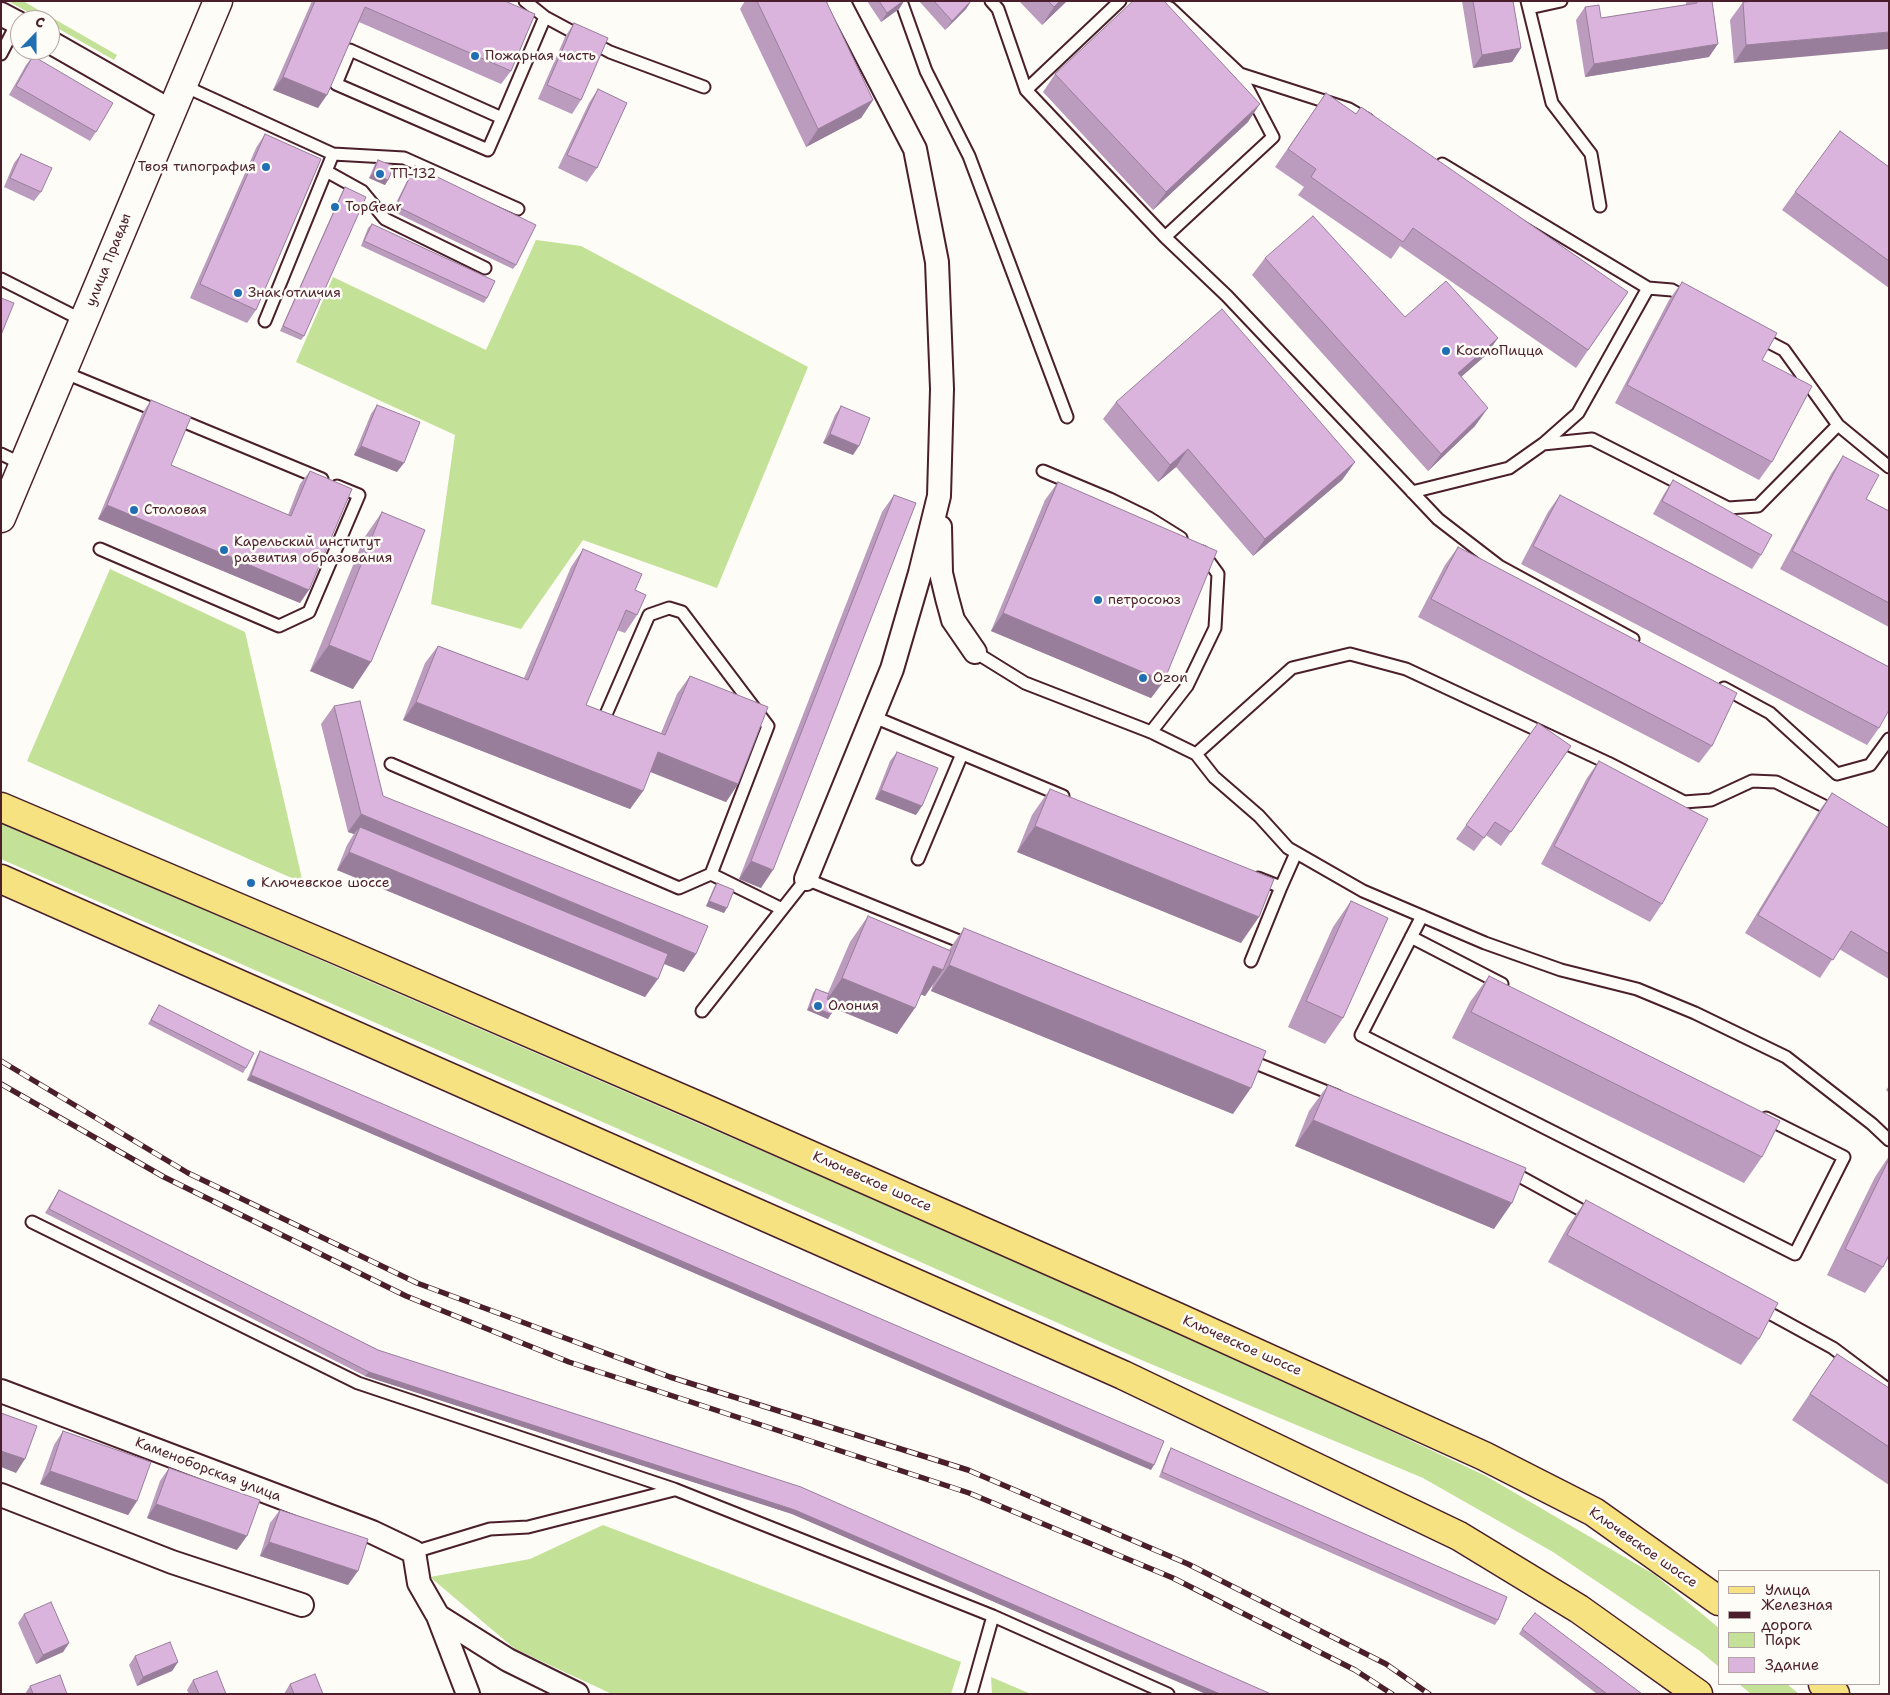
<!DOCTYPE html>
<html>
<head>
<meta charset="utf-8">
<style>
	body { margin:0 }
	#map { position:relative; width:1890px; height:1695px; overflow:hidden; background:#fdfcf7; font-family:"Shantell Sans",sans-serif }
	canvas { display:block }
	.frame { position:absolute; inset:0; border:2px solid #4a1f2b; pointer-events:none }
	.legend { position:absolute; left:1718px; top:1570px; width:162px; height:115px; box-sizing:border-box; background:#fdfcf7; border:1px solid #b5a4a5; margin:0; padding:6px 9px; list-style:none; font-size:15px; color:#4a1f2b }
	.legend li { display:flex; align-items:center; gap:10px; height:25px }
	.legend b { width:25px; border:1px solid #b5a4a5 }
	.north { position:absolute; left:10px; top:10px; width:50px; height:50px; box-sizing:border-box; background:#fdfcf7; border:1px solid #b5a4a5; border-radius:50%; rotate:22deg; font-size:14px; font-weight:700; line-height:20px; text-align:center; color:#4a1f2b }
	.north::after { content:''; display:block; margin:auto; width:18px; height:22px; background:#1f6fb2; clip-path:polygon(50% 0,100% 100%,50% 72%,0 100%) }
</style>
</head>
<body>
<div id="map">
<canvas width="1890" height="1695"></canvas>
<div class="frame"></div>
<ul class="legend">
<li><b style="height:6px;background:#f6e281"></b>Улица</li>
<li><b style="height:6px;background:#4a1f2b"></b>Железная дорога</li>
<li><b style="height:14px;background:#c4e198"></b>Парк</li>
<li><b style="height:14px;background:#dab4dd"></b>Здание</li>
</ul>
<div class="north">С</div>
</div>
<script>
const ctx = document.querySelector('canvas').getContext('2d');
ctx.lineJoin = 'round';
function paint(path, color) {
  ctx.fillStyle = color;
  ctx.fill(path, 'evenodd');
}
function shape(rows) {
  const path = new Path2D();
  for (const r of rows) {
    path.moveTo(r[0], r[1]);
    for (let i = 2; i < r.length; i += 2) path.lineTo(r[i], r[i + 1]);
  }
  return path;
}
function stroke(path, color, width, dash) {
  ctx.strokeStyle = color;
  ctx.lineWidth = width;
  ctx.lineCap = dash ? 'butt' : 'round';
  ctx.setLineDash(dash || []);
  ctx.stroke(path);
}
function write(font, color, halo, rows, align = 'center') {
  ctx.font = font + ' "Shantell Sans",sans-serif';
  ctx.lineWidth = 5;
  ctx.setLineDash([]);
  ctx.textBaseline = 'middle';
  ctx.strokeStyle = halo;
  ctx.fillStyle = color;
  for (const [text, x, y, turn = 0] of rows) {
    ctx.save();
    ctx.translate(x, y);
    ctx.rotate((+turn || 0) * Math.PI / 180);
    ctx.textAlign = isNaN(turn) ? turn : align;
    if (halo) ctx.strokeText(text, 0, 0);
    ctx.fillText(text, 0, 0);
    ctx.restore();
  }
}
const green = shape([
	[8,1,23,1,117,55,114,60,50,24,50,20,42,20],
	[536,240,581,246,808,367,717,588,583,540,521,629,431,604,455,435,296,362,333,277,486,350],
	[110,569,245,632,303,883,27,761],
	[1,822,1174,1329,1486,1476,1655,1575,1719,1628,1719,1667,1700,1651,1553,1552,1423,1478,1139,1359,774,1197,1,859],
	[603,1525,961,1662,951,1694,612,1694,515,1649,430,1577,530,1559],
	[991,1677,1031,1694,992,1694],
	[1739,1684,1787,1684,1799,1694,1751,1694]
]);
const service = shape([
	[525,1,545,17,610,52,704,87],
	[901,1,926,71,969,156,1067,417],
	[991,1,998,9,1026,90,1165,237,1227,296,1438,519,1499,566,1633,639],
	[1154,1,1170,8,1240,74,1349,109,1368,120],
	[1527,1,1552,103,1591,154,1600,206],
	[1529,8,1561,1],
	[1,54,17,23],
	[182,85,333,154,265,321],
	[1026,90,1120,1],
	[502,118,488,150,336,84,350,50,502,118,545,17],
	[333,154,404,158,518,209],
	[1442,164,1648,288,1672,290,1687,298],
	[326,171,362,191,385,219,485,268],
	[1165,237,1273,137,1240,74],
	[1,279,84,321],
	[1759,337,1784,350,1838,425,1889,467],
	[63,372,160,412],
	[175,418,322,479],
	[1543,444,1592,439,1728,508,1758,506,1838,425],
	[1,454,24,465],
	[1043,471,1110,499,1149,518,1181,538],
	[1412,492,1509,468,1543,444,1578,413,1648,288],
	[100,549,279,626,309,612,359,495,337,486],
	[975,652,1025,683,1151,732,1196,754,1214,777,1259,816,1288,848,1363,891,1485,943,1561,970,1637,989,1695,1013,1786,1057,1872,1124,1889,1140],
	[1724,688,1770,713,1837,774,1870,765,1889,739],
	[874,717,1063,796],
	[1151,732,1187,686,1215,628,1218,574,1202,552],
	[1196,754,1292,668,1350,654,1406,669,1608,763,1684,802,1711,800,1752,781,1776,782,1836,812],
	[391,764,679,888,711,874,768,726,682,612,669,608,649,615,607,712],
	[918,859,962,754],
	[711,874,782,909],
	[1258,878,1281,887,1296,853],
	[1422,916,1361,1035,1795,1254,1844,1157,1766,1118],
	[1411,937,1502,984],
	[1251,961,1281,887],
	[702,1011,806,879,969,945],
	[1248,1060,1337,1096],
	[1510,1171,1592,1216],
	[32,1222,358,1383,674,1489,993,1616,1168,1694],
	[1760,1308,1833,1348,1889,1390],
	[414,1552,490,1529,528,1527,674,1490],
	[971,1694,993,1616]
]);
const minor = shape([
	[1,14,20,24],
	[50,42,171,111],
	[940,527,941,573,947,598,953,620,975,652],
	[806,879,892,669,920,573,939,496,942,389,937,262,915,149,838,1],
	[1,1391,372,1532,414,1552,419,1583,438,1616,508,1660,577,1694],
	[1,1495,172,1562,302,1605],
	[438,1616,468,1694]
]);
const secondary = shape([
	[1,518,218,1]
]);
const primary = shape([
	[1,807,340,951,708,1110,1177,1317,1484,1456,1594,1512,1719,1601],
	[1,879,1123,1375,1459,1536,1579,1609,1698,1694],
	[1823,1684,1835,1694]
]);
const rail = shape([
	[1,1061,188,1173,417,1283,670,1377,968,1470,1188,1564,1386,1664,1429,1694],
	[1,1084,164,1177,406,1296,569,1362,969,1493,1173,1578,1355,1670,1392,1694]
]);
const wall = shape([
	[312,1,505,1,511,71,501,84,359,22,318,108,273,90],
	[745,1,826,1,873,100,861,118,806,147,740,9],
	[867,1,904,1,899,9,881,22],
	[919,1,971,1,966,9,945,30],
	[1019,1,1067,1,1042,25],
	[1462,1,1513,1,1521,48,1512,62,1473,68],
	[1687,1,1712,1,1709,57,1585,77,1576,20,1585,7,1601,18,1686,5,1686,3],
	[1889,1,1734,63,1730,20,1743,2],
	[574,23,581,100,572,114,538,99,565,37],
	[33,56,96,132,90,141,9,95,26,65],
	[1055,74,1248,122,1153,210,1043,92],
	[598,89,597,168,587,182,558,168,589,103],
	[1326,93,1356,114,1628,292,1576,368,1400,246,1391,259,1298,195,1304,187,1275,167],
	[265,134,256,310,247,323,190,298,256,148],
	[21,154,41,192,34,201,4,187,14,163],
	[378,160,388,180,385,185,369,178,375,164],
	[415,166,516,265,513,269,392,211,412,171],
	[1889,167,1889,288,1782,210,1795,192],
	[345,187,304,336,301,340,280,331,342,192],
	[372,224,487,298,484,303,361,246,368,228],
	[1265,258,1405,317,1498,338,1485,356,1461,377,1475,426,1428,471,1252,275],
	[1682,282,1762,360,1772,462,1759,480,1615,403,1669,300],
	[151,400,171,465,288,515,300,484,310,471,300,603,98,519,142,414],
	[1116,402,1355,462,1342,480,1253,556,1176,467,1158,482,1103,419],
	[377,405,397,472,354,455,371,414],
	[841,406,853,455,823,443,835,415],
	[1843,456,1866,499,1889,511,1889,627,1780,569,1831,474],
	[1673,480,1761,555,1752,569,1653,514,1664,494],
	[1058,482,1164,681,1151,698,991,631,1045,500],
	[894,495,761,888,739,879,882,512],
	[1560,495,1879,728,1867,745,1521,564,1548,512],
	[382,512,353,689,310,671,364,538],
	[1458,547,1712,746,1699,763,1418,617,1445,565],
	[583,549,635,590,637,615,625,633,617,630,586,705,661,733,677,694,690,676,738,784,726,802,650,772,643,791,630,809,403,720,425,663,438,646,524,678,571,567],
	[334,706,383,796,696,954,684,972,664,964,645,997,337,870,347,845,354,834,348,832,321,724],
	[1571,746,1501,846,1486,835,1474,851,1456,839,1466,825],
	[897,752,916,815,875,799,890,761],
	[1599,761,1662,904,1650,922,1541,864,1587,778],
	[1050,789,1241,943,1017,852,1032,815],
	[1832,793,1889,828,1889,979,1839,949,1820,978,1745,933,1819,811],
	[717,883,724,913,706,906,714,887],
	[1351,901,1343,1018,1325,1044,1288,1027,1333,927],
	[868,916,949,950,964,928,1233,1114,931,991,933,984,925,996,921,994,897,1034,833,1008,831,1014,828,1019,807,1010,813,993,816,989,828,993,850,942],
	[1489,976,1762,1157,1744,1183,1452,1038,1470,1002],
	[159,1005,246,1068,243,1073,148,1024],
	[260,1051,1151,1470,247,1080,257,1056],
	[1328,1085,1494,1229,1295,1146,1309,1111],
	[1889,1086,1889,1093,1886,1090],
	[1889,1156,1889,1255,1883,1267,1865,1293,1827,1275,1875,1177],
	[59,1190,378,1350,1271,1694,1206,1694,792,1514,365,1376,45,1213],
	[1586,1200,1759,1339,1741,1365,1548,1262,1568,1226],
	[1837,1354,1889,1388,1889,1485,1792,1420],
	[63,1431,137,1501,128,1515,40,1484,54,1445],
	[1171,1448,1498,1620,1495,1625,1159,1477,1168,1453],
	[169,1468,237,1550,147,1518,160,1481],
	[280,1510,348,1585,260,1556,270,1523],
	[24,1614,69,1643,63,1652,36,1664,18,1623],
	[1522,1629,1642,1694,1597,1694,1519,1634],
	[135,1656,178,1662,172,1671,137,1686,129,1665],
	[193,1680,226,1694,189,1694,187,1690],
	[290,1684,323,1694,284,1694],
	[30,1686,67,1694,25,1694]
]);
const shadedWall = shape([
	[903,1,904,1,899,9,881,22,887,13],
	[971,1,966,9,945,30,952,21],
	[1060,1,1067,1,1042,25,1054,7],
	[1889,32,1889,49,1734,63,1746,45],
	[1718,44,1709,57,1585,77,1594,64],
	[1521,48,1512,62,1473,68,1482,55],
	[283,77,327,95,318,108,273,90],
	[873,100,861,118,806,147,818,129],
	[1260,104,1248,122,1153,210,1166,192],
	[373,173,388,180,385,185,369,178],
	[1498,338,1485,356,1445,391,1458,373],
	[1488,408,1475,426,1428,471,1441,454],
	[830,434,859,446,853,455,823,443],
	[361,446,404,463,397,472,354,455],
	[1188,449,1176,467,1158,482,1170,465],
	[1355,462,1342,480,1253,556,1265,539],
	[107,505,309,590,300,603,98,519],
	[1003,613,1164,681,1151,698,991,631],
	[329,645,371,662,353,689,310,671],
	[416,702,643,791,630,809,403,720],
	[658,752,738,784,726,802,646,770],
	[881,790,922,806,916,815,875,799],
	[361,814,696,954,684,972,356,835,360,827,354,834,348,832],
	[1035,826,1259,917,1241,943,1017,852],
	[349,852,658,979,645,997,337,870],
	[751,861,773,870,761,888,739,879],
	[709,901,727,908,724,913,706,906],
	[949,965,1251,1088,1233,1114,931,991],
	[933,966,943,970,925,996,914,992],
	[842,978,915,1008,897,1034,824,1004],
	[810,1006,831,1014,828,1019,807,1010],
	[251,1075,1154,1465,1151,1470,247,1080],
	[1313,1120,1512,1203,1494,1229,1295,1146],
	[369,1372,795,1510,1220,1694,1206,1694,792,1514,365,1376],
	[1,1451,25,1459,16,1473,1,1467],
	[50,1471,137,1501,128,1515,40,1484],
	[156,1504,247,1536,237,1550,147,1518],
	[269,1542,358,1571,348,1585,260,1556],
	[69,1643,63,1652,36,1664,43,1655],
	[178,1662,172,1671,137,1686,143,1677]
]);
const building = shape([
	[315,1,505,1,535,14,511,71,365,7,327,95,283,77,315,1],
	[757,1,826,1,873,100,818,129,757,1],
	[879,1,903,1,887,13,879,1],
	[934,1,971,1,952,21,934,1],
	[1048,1,1060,1,1054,7,1048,1],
	[1133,1,1164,1,1260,104,1166,192,1055,74,1133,1],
	[1473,1,1513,1,1521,48,1482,55,1473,1],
	[1697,1,1712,1,1718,44,1594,64,1585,7,1599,5,1601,18,1697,3,1697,1],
	[1755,1,1889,1,1889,32,1746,45,1743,2,1755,1],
	[574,23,608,38,581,100,547,85,574,23],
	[33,56,113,103,96,132,16,86,33,56],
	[598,89,627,103,597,168,567,155,598,89],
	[1326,93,1356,114,1361,107,1628,292,1588,350,1413,228,1403,242,1311,177,1316,169,1288,149,1326,93],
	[1840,131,1889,167,1889,261,1795,192,1840,131],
	[265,134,321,159,256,310,200,284,265,134],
	[21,154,52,168,41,192,10,178,21,154],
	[378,160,394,166,388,180,373,173,378,160],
	[415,166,536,225,516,265,396,206,415,166],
	[345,187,366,197,304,336,283,326,345,187],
	[1313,216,1405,317,1446,281,1498,338,1458,373,1488,408,1441,454,1265,258,1313,216],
	[372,224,495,281,487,298,364,241,372,224],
	[1682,282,1777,333,1762,360,1812,386,1772,462,1627,385,1682,282],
	[1,298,14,303,1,335,1,298],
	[1222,309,1355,462,1265,539,1188,449,1170,465,1116,402,1222,309],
	[151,400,191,417,171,465,291,516,310,471,352,489,309,590,107,505,151,400],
	[377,405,420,422,404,463,361,446,377,405],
	[841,406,870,418,859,446,830,434,841,406],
	[1843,456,1879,475,1866,499,1889,511,1889,603,1792,551,1843,456],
	[1673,480,1772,535,1761,555,1662,501,1673,480],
	[1058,482,1217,551,1164,681,1003,613,1058,482],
	[894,495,916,503,773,870,751,861,894,495],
	[1560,495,1889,667,1889,710,1879,728,1533,546,1560,495],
	[382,512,425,530,371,662,329,645,382,512],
	[1458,547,1737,693,1712,746,1431,599,1458,547],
	[583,549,642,574,635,590,646,595,637,615,626,610,586,705,665,735,690,676,768,707,738,784,658,752,643,791,416,702,438,646,528,680,583,549],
	[360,701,383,796,708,926,696,954,361,814,334,706,360,701],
	[1538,723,1571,746,1511,832,1495,822,1484,838,1466,825,1538,723],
	[897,752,938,768,922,806,881,790,897,752],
	[1599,761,1708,819,1662,904,1554,846,1599,761],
	[1050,789,1274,879,1259,917,1035,826,1050,789],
	[1832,793,1889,828,1889,954,1851,931,1833,960,1758,915,1832,793],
	[360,827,668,954,658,979,349,852,360,827],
	[717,883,734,890,727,908,709,901,717,883],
	[1351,901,1388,918,1343,1018,1306,1001,1351,901],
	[868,916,951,951,943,970,933,966,915,1008,842,978,868,916],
	[964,928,1266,1051,1251,1088,949,965,964,928],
	[1489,976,1780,1121,1762,1157,1471,1012,1489,976],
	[816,989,829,994,827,999,835,1003,831,1014,810,1006,816,989],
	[159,1005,254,1053,246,1068,151,1020,159,1005],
	[260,1051,1164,1441,1154,1465,251,1075,260,1051],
	[1328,1085,1526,1168,1512,1203,1313,1120,1328,1085],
	[1889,1159,1889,1255,1883,1267,1845,1249,1889,1159],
	[59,1190,378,1350,801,1487,1271,1694,1220,1694,795,1510,369,1372,49,1209,59,1190],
	[1586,1200,1778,1303,1759,1339,1567,1235,1586,1200],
	[1837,1354,1889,1388,1889,1447,1810,1394,1837,1354],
	[1,1413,37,1426,25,1459,1,1451,1,1413],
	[63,1431,151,1462,137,1501,50,1471,63,1431],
	[1171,1448,1507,1597,1498,1620,1162,1472,1171,1448],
	[169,1468,260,1500,247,1536,156,1504,169,1468],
	[280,1510,368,1539,358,1571,269,1542,280,1510],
	[51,1602,69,1643,43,1655,24,1614,51,1602],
	[1535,1613,1642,1694,1607,1694,1522,1629,1535,1613],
	[170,1642,178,1662,143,1677,135,1656,170,1642],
	[217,1671,226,1694,199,1694,193,1680,217,1671],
	[315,1674,323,1694,294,1694,290,1684,315,1674],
	[60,1675,67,1694,33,1694,30,1686,60,1675]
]);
const markers = [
	[475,56,5,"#1f6fb2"],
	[266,167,5,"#1f6fb2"],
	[380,174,5,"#1f6fb2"],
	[335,207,5,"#1f6fb2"],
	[238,293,5,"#1f6fb2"],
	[1446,351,5,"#1f6fb2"],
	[134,510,5,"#1f6fb2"],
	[224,550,5,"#1f6fb2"],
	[1098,600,5,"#1f6fb2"],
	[1143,678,5,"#1f6fb2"],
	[251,883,5,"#1f6fb2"],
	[818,1006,5,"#1f6fb2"]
];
const poiNames = [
	["Пожарная часть",485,56],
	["Твоя типография",256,167,"right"],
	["ТП-132",390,174],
	["TopGear",345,207],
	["Знак отличия",248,293],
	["КосмоПицца",1456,351],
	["Столовая",144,510],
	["Карельский институт",234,542],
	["развития образования",234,558],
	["петросоюз",1108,600],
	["Ozon",1153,678],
	["Ключевское шоссе",261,883],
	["Олония",828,1006]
];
const streetNames = [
	["улица Правды",109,260,-68],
	["Ключевское шоссе",872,1182,24],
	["Ключевское шоссе",1242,1346,24],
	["Каменоборская улица",208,1470,21],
	["Ключевское шоссе",1643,1548,35]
];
paint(green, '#c4e198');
stroke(service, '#4a1f2b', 15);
stroke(minor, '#4a1f2b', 26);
stroke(secondary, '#4a1f2b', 31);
stroke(primary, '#4a1f2b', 31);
stroke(service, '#fdfcf7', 11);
stroke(minor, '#fdfcf7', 22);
stroke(secondary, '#fdfcf7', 28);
stroke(primary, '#f6e281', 28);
stroke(rail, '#4a1f2b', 5.5);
stroke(rail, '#fdfcf7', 4, [11]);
paint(wall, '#bb9bbe');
paint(shadedWall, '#997e9b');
paint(building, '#dab4dd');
stroke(building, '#997e9b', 1);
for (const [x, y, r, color] of markers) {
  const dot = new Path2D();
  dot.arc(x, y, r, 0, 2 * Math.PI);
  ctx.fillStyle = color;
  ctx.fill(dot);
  stroke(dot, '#fdfcf7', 2);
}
write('14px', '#4a1f2b', '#fdfcf7', poiNames, 'left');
write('14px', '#4a1f2b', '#fdfcf7', streetNames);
</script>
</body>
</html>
